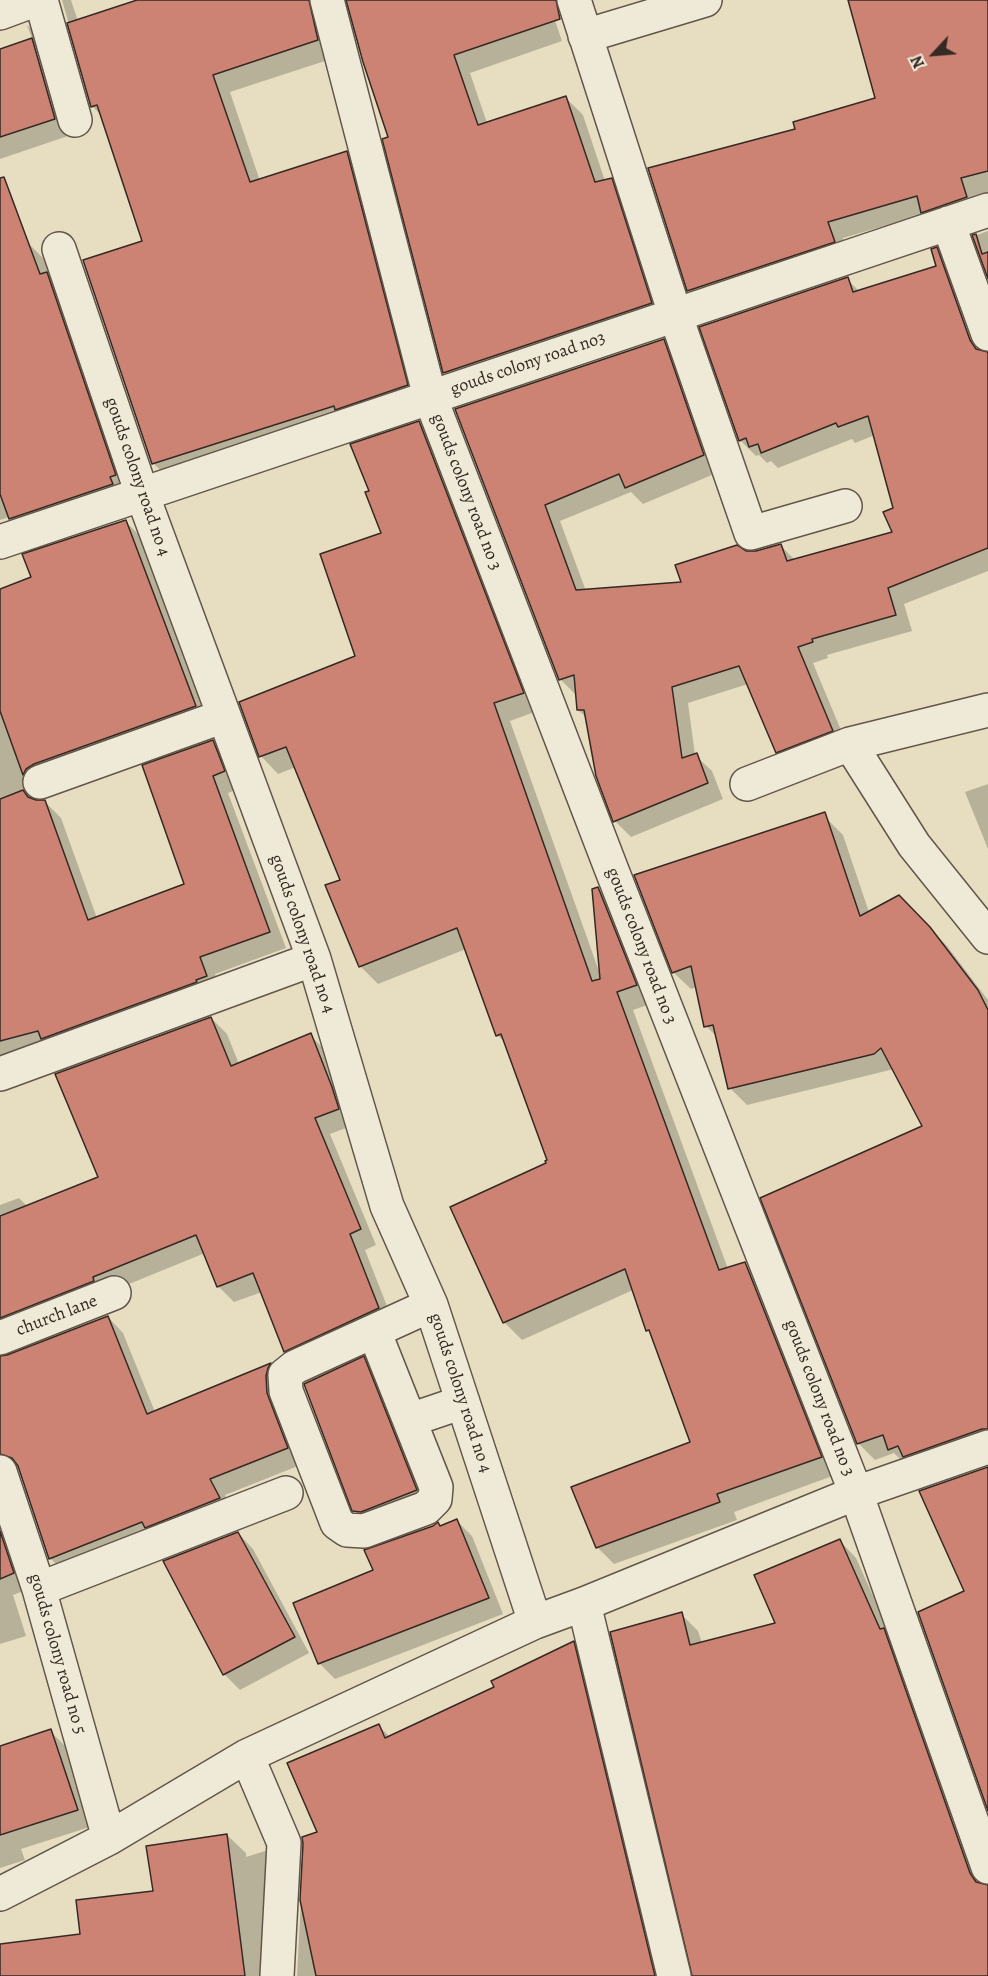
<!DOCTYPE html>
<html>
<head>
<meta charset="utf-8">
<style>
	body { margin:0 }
	#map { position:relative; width:988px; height:1976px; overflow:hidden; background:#e7dec1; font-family:Alegreya,serif }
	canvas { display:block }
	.north { position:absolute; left:904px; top:24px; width:60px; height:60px; -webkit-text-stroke:4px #efead7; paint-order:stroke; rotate:244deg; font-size:16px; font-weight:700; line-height:24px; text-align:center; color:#352923 }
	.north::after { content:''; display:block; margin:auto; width:21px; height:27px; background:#352923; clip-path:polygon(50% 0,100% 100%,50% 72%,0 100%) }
</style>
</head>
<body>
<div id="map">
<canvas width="988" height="1976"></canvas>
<div class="north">N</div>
</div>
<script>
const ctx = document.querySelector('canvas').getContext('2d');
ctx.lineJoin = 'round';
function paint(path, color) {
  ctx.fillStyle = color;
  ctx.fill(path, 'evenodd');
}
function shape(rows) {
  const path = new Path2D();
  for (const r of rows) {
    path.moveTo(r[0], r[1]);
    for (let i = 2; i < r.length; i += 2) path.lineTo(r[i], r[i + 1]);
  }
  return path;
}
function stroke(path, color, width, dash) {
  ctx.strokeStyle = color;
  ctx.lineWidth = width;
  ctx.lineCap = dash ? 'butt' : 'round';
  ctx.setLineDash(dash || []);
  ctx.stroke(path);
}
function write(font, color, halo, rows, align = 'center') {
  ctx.font = font + ' Alegreya,serif';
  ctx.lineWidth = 5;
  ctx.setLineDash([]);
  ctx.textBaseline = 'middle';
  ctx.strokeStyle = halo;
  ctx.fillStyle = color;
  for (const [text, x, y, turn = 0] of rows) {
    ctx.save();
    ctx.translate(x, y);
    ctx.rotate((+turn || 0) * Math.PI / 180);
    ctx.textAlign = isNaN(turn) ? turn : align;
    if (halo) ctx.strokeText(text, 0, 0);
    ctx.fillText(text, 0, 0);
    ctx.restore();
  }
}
const shadow = shape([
	[62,0,71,0,78,21,141,0,338,0,334,58,230,92,260,181,346,153,364,170,424,402,170,480,153,463,144,242,102,116,92,106],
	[348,0,548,0,562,41,470,73,487,123,566,98,583,115,605,181,611,180,628,197,668,320,462,390,445,373,384,140,390,138],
	[850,0,988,0,988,211,925,214,843,238,850,258,705,307,689,290,797,130,876,99],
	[27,25,44,41,71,135,0,159,0,52,33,41],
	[988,231,988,274,974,236],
	[27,242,44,259,51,278,63,290,131,491,27,535,9,517,0,520,0,252],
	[936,249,952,265,985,354,988,354,988,571,904,604,912,631,827,655,828,658,813,663,848,747,793,768,777,752,748,684,688,703,695,755,712,771,723,799,631,837,615,821,587,718,578,710,577,696,560,679,457,410,663,340,680,357,719,472,643,504,631,492,560,521,586,591,683,583,746,553,756,553,781,546,795,560,894,533,895,509,875,435,855,443,852,439,778,468,771,461,767,463,759,455,756,456,740,440,847,279,860,292,938,267],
	[419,423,436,440,540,710,510,721,600,974,598,889,616,906,653,1003,633,1010,728,1269,745,1264,763,1282,838,1474,734,1512,737,1520,614,1564,597,1547,692,1443,633,1290,522,1340,504,1322,549,1161,507,1044,497,1035,466,949,378,984,360,966,342,880,296,767,278,774,261,756,241,703,357,657,383,534,371,491],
	[125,521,142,538,211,723,37,796,38,802,44,801,61,818,97,918,186,885,213,742,229,758,240,788,228,793,286,948,215,974,222,993,0,1062,0,590,33,578],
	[988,784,988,849,965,792],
	[826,818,843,835,869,912,916,914,947,946,988,1000,988,1450,907,1466,894,1453,875,1460,858,1443,924,1127,894,1069,747,1105,730,1088,717,1037,706,1026,697,987,691,989,673,972],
	[211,1018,227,1034,239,1064,310,1035,326,1051,354,1125,330,1134,376,1245,365,1250,394,1324,301,1367,286,1351,262,1292,234,1302,219,1287,205,1253,107,1293,0,1345,0,1205,19,1198,28,1207,100,1178],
	[108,1317,123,1333,155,1412,271,1365,286,1380,303,1464,225,1495,235,1514,66,1574,50,1558,20,1469,11,1469,0,1479,0,1358],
	[364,1358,385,1380,438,1512,376,1532,354,1510],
	[0,1502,29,1589,13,1595,26,1636,0,1644],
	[457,1521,472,1536,503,1614,335,1679,319,1663,374,1571,438,1524,441,1527],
	[238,1533,253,1549,309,1653,240,1690,224,1674,165,1562],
	[839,1540,856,1558,892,1638,900,1646,985,1887,988,1887,988,1976,694,1976,681,1614,698,1631,702,1643,777,1624],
	[573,1643,590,1660,667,1976,297,1976,304,1844,319,1833,379,1726,390,1737,496,1687],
	[50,1731,66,1747,93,1826,21,1849,25,1860,0,1868,0,1748],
	[228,1836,246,1853,246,1857,265,1851,281,1867,276,1976,10,1976,154,1892,147,1848]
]);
const building = shape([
	[137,0,309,0,318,40,213,75,250,182,347,151,408,385,335,410,334,406,152,464,83,260,142,241,97,105,91,107,67,23,137,0],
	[346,0,556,0,560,19,454,55,478,125,566,96,595,182,612,178,652,303,443,373,382,139,388,137,363,62,346,0],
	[848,0,988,0,988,171,961,178,967,197,921,213,917,196,828,222,835,242,687,291,648,168,795,129,793,122,875,98,848,0],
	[32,38,55,119,0,137,0,49,32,38],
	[4,177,40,274,47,272,116,475,110,477,113,484,9,519,0,494,0,178,4,177],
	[976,234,982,254,988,252,988,279,972,235,976,234],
	[937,247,970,340,976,349,988,352,988,548,888,588,896,615,812,639,813,642,798,647,833,731,776,753,739,666,672,687,682,758,697,753,708,783,613,822,596,776,584,710,577,710,574,675,559,680,455,409,664,339,704,455,625,488,619,474,545,505,576,590,681,582,675,565,737,545,746,551,756,551,781,544,787,561,892,532,883,512,893,508,868,416,838,427,836,423,761,453,758,444,749,447,746,438,739,441,699,327,848,277,853,292,936,266,931,249,937,247],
	[419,421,524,693,494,703,592,981,600,979,592,889,598,887,637,985,617,992,719,1270,745,1262,822,1457,717,1494,720,1502,596,1548,571,1487,690,1442,649,1330,646,1331,625,1269,503,1323,450,1207,546,1163,545,1161,547,1160,501,1034,496,1036,457,928,359,967,325,885,340,880,286,747,259,757,239,702,355,656,320,554,381,533,365,492,369,491,350,444,419,421],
	[126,520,196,706,34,764,26,769,23,775,0,711,0,589,31,577,22,554,126,520],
	[213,740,225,771,213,776,270,932,200,957,207,976,196,980,197,982,41,1039,38,1031,0,1041,0,799,23,790,28,797,36,800,45,800,88,920,184,884,142,765,213,740],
	[825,812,860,916,899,895,930,927,978,990,988,1010,988,1429,982,1429,903,1457,898,1446,888,1450,883,1435,857,1444,760,1198,922,1126,881,1048,874,1054,728,1089,713,1025,704,1027,691,966,672,973,634,875,825,812],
	[211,1017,231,1066,311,1033,332,1087,339,1109,315,1118,361,1229,350,1234,379,1308,284,1352,253,1273,217,1287,196,1235,93,1277,94,1281,0,1318,0,1216,98,1177,55,1074,211,1017],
	[108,1316,147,1414,271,1363,268,1368,266,1376,267,1393,288,1448,210,1479,220,1498,145,1528,142,1522,49,1559,18,1466,12,1458,0,1454,0,1356,7,1355,108,1316],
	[364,1356,417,1490,361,1512,352,1511,304,1384,364,1356],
	[988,1467,988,1811,918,1612,964,1591,919,1491,988,1467],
	[457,1519,489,1598,318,1664,293,1603,373,1570,364,1550,433,1526,438,1522,440,1526,457,1519],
	[0,1531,14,1573,0,1579,0,1531],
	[238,1532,295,1637,223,1675,163,1561,238,1532],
	[840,1539,880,1629,884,1628,970,1873,976,1882,988,1885,988,1976,692,1976,610,1632,682,1612,690,1645,775,1623,754,1575,840,1539],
	[574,1641,655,1976,316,1976,300,1900,303,1844,302,1837,317,1832,287,1763,379,1724,385,1738,494,1687,491,1681,574,1641],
	[51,1729,78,1810,0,1835,0,1746,51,1729],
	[227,1834,245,1976,0,1976,0,1944,80,1934,76,1900,153,1891,146,1846,227,1834]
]);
const street = shape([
	[41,0,75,120],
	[327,0,430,397,611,868,856,1493,988,1867],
	[574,0,675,314,751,533,845,506],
	[0,13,35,0],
	[585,36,705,0],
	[948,223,988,334],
	[59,249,142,494,314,959,387,1206,431,1305,535,1622],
	[0,542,988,210],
	[850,744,914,845,988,937],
	[40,782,224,716],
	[747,784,850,744,988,710],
	[0,1074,314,959],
	[374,1331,436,1487,435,1499,426,1508,364,1531,347,1530,337,1523,286,1391,285,1375,295,1367,431,1305],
	[0,1338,114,1293],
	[410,1420,463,1402],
	[0,1472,39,1589,109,1838],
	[39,1589,286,1493],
	[584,1604,674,1976],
	[247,1756,284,1843,277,1976],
	[0,1894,109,1838,247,1756,535,1622,584,1604,856,1493,988,1447]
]);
const streetNames = [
	["gouds colony road no3",528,364,-19],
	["gouds colony road no 4",137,477,71],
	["gouds colony road no 3",466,492,69],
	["gouds colony road no 4",302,934,71],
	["gouds colony road no 3",641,946,69],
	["church lane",57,1316,-21],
	["gouds colony road no 4",460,1393,72],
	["gouds colony road no 3",819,1398,69],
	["gouds colony road no 5",57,1654,74]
];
paint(shadow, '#0003');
paint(building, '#cd8373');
stroke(building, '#352923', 1.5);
stroke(street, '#62564a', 36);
stroke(street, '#efead7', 33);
write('18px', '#352923', '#efead7', streetNames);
</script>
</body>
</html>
